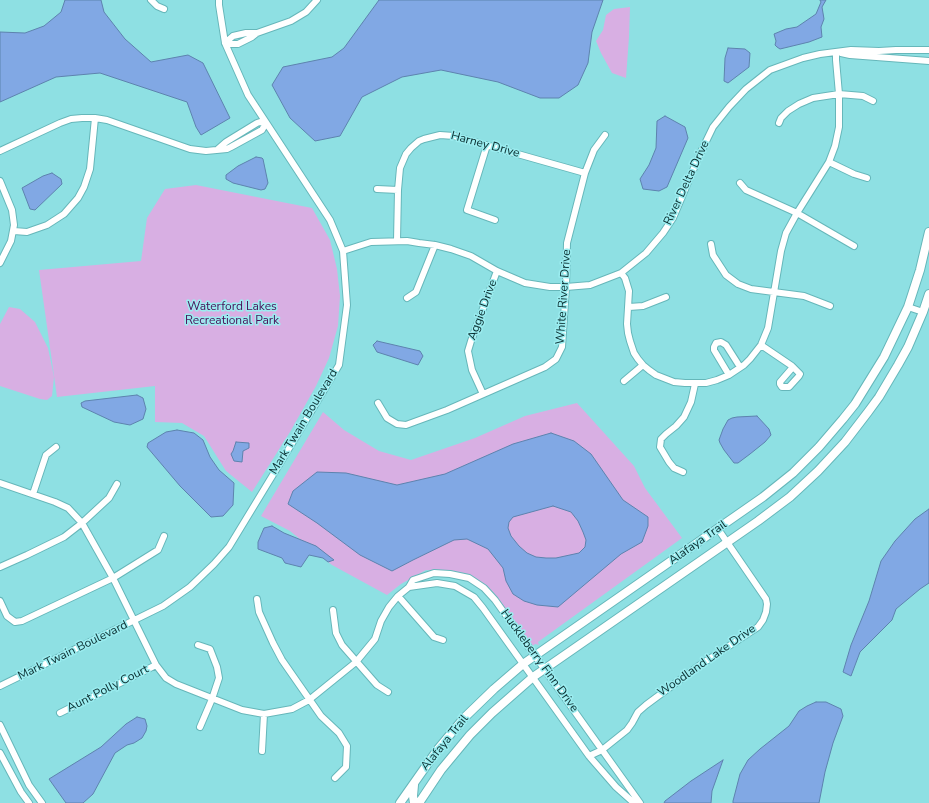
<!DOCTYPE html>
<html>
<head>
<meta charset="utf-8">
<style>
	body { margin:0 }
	canvas { display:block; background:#8ee0e3 }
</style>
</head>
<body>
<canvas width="929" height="803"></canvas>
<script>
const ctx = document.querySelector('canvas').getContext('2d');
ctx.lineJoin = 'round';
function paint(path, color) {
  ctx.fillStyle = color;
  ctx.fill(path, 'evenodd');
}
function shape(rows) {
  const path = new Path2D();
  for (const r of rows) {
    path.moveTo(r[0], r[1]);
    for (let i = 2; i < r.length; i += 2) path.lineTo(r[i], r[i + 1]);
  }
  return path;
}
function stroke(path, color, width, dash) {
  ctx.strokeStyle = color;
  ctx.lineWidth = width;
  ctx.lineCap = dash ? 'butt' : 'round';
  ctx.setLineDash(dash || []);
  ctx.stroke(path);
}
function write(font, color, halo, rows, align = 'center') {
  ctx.font = font + ' "Nunito Sans",sans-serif';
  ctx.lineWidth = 3;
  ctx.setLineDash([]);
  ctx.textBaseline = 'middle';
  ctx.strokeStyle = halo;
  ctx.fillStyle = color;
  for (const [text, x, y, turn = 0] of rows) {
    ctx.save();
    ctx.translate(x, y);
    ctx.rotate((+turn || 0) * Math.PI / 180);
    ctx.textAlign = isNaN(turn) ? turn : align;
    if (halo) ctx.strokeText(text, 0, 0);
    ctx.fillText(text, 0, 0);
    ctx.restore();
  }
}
const green = shape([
	[630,7,629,37,626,78,612,73,601,53,596,41,603,30,606,15,614,9],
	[196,185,312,208,330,240,337,269,340,296,338,326,329,358,316,386,290,432,252,492,226,471,204,436,182,423,155,422,155,386,57,397,39,270,141,261,147,218,165,189],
	[9,307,20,309,35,322,48,348,54,377,52,396,47,400,40,399,0,386,0,324],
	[577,403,634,466,645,488,682,538,538,642,539,645,535,644,533,646,532,644,526,640,493,592,469,575,426,570,401,584,387,595,332,565,290,531,261,516,323,412,344,430,379,451,411,460,475,438,525,416]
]);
const water = shape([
	[65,0,101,0,104,12,125,39,151,62,188,55,203,63,230,118,201,135,196,127,187,102,100,73,56,77,0,102,0,32,25,33,44,26,61,12,65,0],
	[379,0,603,0,592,32,588,63,578,85,559,98,540,98,498,82,441,70,402,77,362,97,340,136,315,141,290,118,272,85,283,67,332,57,344,48,379,0],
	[820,0,826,0,822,7,824,19,821,27,822,37,809,42,780,49,777,47,775,45,776,41,774,34,786,29,797,27,816,14,821,2,820,0],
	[728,48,745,49,750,53,749,67,728,83,724,81,725,58,728,48],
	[665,116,685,127,688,138,667,187,659,191,643,189,640,179,649,165,656,148,657,121,665,116],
	[256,157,262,158,263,159,268,183,265,189,261,190,233,183,226,179,226,175,238,166,256,157],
	[52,173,61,179,62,184,35,210,30,209,22,188,43,176,52,173],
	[377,341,420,351,423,356,418,365,377,352,373,345,377,341],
	[137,395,143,398,146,409,143,419,130,425,114,422,82,407,81,403,85,401,137,395],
	[757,416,769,429,771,435,765,442,750,454,738,463,734,463,724,450,720,443,719,440,723,429,728,420,732,418,737,417,757,416],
	[177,430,194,433,203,440,210,457,219,470,234,483,233,505,223,516,211,517,180,486,147,447,148,443,166,432,177,430],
	[551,433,574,441,591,454,623,500,648,517,648,526,642,542,621,554,558,607,537,605,524,601,513,594,506,581,503,568,488,549,467,539,454,540,413,560,392,571,360,555,317,523,288,504,293,491,317,472,346,473,397,485,445,474,513,444,551,433],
	[553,506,571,512,578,521,583,532,586,540,585,547,579,553,556,558,546,558,536,557,527,553,519,546,511,536,508,528,509,522,513,517,553,506],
	[236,442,249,443,249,448,243,451,242,462,234,461,231,454,233,451,236,442],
	[929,509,929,583,920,589,896,609,892,620,860,652,851,676,843,672,851,645,869,601,881,561,895,541,915,519,929,509],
	[272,526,284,533,316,546,334,560,328,562,323,558,309,555,301,567,285,563,282,558,258,549,258,542,264,528,272,526],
	[816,702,826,702,841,709,843,716,833,743,825,772,819,803,733,803,733,801,740,774,748,760,760,749,789,726,799,711,807,706,816,702],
	[137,717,145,719,147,726,146,731,142,738,134,743,127,745,115,753,93,794,83,803,66,803,49,779,101,747,126,724,137,717],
	[723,760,712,791,711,803,664,803,665,801,691,781,723,760]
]);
const minor = shape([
	[151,0,157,6,164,9],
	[225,43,230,44,238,44,252,37,257,33,291,21,306,12,317,0],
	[225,43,233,36,246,33,257,33],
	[841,53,850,55,929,61],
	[779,123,781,118,788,111,799,104,813,98,839,94,863,96,873,101],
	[487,145,467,210,495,220],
	[0,151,60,123,71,119,82,118,95,118,107,120,190,149,206,151,227,149,231,147,262,130,266,123,260,122,257,123,226,142,218,149],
	[829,162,854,174,867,178],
	[0,181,12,210,14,225,11,241,0,263],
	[740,183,746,190,797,213,854,246],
	[377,189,398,190],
	[14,231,27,232,47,225,64,214,78,198,84,187,90,169,95,118],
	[397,241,398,190,400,168,406,154,411,148,419,141,424,139,440,135,454,136,585,173],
	[711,244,713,255,726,275,738,284,751,289,804,296,830,306],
	[343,251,371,242,407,241,419,243,435,245,451,249,471,256,497,271,525,283,550,287,566,287,590,285,621,273,646,253,663,233,673,218,699,156,713,127,729,107,746,89,770,70,803,58,820,54,851,50,879,51,896,50,929,50],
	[621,273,625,278,629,291,627,324,628,333,630,341,634,353,638,359,643,365,649,370,656,375,674,382,685,383,706,383,717,380,729,375,744,365,750,359,761,345,768,328,781,251,786,233,797,213,829,162,835,146,839,127,839,94,836,60,836,52],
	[407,298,416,292,435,245],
	[629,307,643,306,666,297],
	[908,307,923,312],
	[761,345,792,366,800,374,799,376,789,387,782,387,780,384,780,382,793,367],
	[729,375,714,350,714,347,716,343,721,342,726,345,740,367],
	[624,381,643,365],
	[483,394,472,370,468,351,471,341,497,271],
	[378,403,387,418,397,424,406,425,447,410,545,367,556,359,562,347,566,287,567,243,585,173,594,150,605,135],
	[683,472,674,468,669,462,660,447,661,439,666,434,676,426,684,417,691,402,695,384],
	[0,483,55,502,68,508,82,523,113,578,156,665,166,678,176,684,242,710,264,714,292,709,309,700,356,662,375,639,381,621,389,607,398,596,409,587,413,580,434,573,450,574,469,578,484,588,495,600,640,803],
	[33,494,46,455,56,447],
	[0,567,27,555,64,537,82,523,109,498,117,484],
	[409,587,437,583,455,586,474,597,483,608,589,756,616,787,634,803],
	[398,596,434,637,443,640],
	[257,599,259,612,273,643,282,660,321,716,339,733,347,746,346,767,335,778],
	[0,601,7,616,15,622,22,621,113,578,158,550,164,536],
	[333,610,336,633,342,645,377,685,388,692],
	[198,645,210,649,217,667,219,678,212,699,200,727],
	[0,686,163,606,190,587,214,564,229,547,285,455,339,365,347,305,343,251,330,220,248,95,225,43,219,5,219,0],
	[60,713,156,665],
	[0,725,29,785,42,803],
	[262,751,264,714],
	[0,753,21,792,29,803],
	[589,756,602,750,627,730,632,723,638,712,646,705,700,665,758,627,763,620,766,612,767,604,766,599,718,529]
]);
const major = shape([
	[400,803,438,749,464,718,494,689,523,664,763,497,793,473,819,447,843,419,855,404,884,357,908,307,920,270,929,232],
	[414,803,413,796,414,785],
	[419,803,441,770,470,735,492,713,533,677,758,521,790,497,818,471,845,442,868,412,879,397,898,365,908,347,923,312,929,294]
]);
const streetNames = [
	["Harney Drive",485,145,15],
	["River Delta Drive",687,183,-65],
	["White River Drive",564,297,-86],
	["Aggie Drive",483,310,-70],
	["Mark Twain Boulevard",304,422,-59],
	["Alafaya Trail",698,543,-35],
	["Mark Twain Boulevard",73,651,-26],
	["Huckleberry Finn Drive",539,661,54],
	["Woodland Lake Drive",707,661,-35],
	["Aunt Polly Court",108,689,-27],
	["Alafaya Trail",445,743,-51]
];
const parkNames = [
	["Waterford Lakes",232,307],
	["Recreational Park",232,321]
];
paint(green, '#d8afe3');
paint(water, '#81a8e4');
stroke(water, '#5d83ae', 1);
stroke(minor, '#66b7ba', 8);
stroke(major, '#66b7ba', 10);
stroke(minor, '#fff', 6);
stroke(major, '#fff', 8);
write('12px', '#0a2e30', '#9bedf0', streetNames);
write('12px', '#490e56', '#9bedf0', parkNames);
</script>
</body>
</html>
